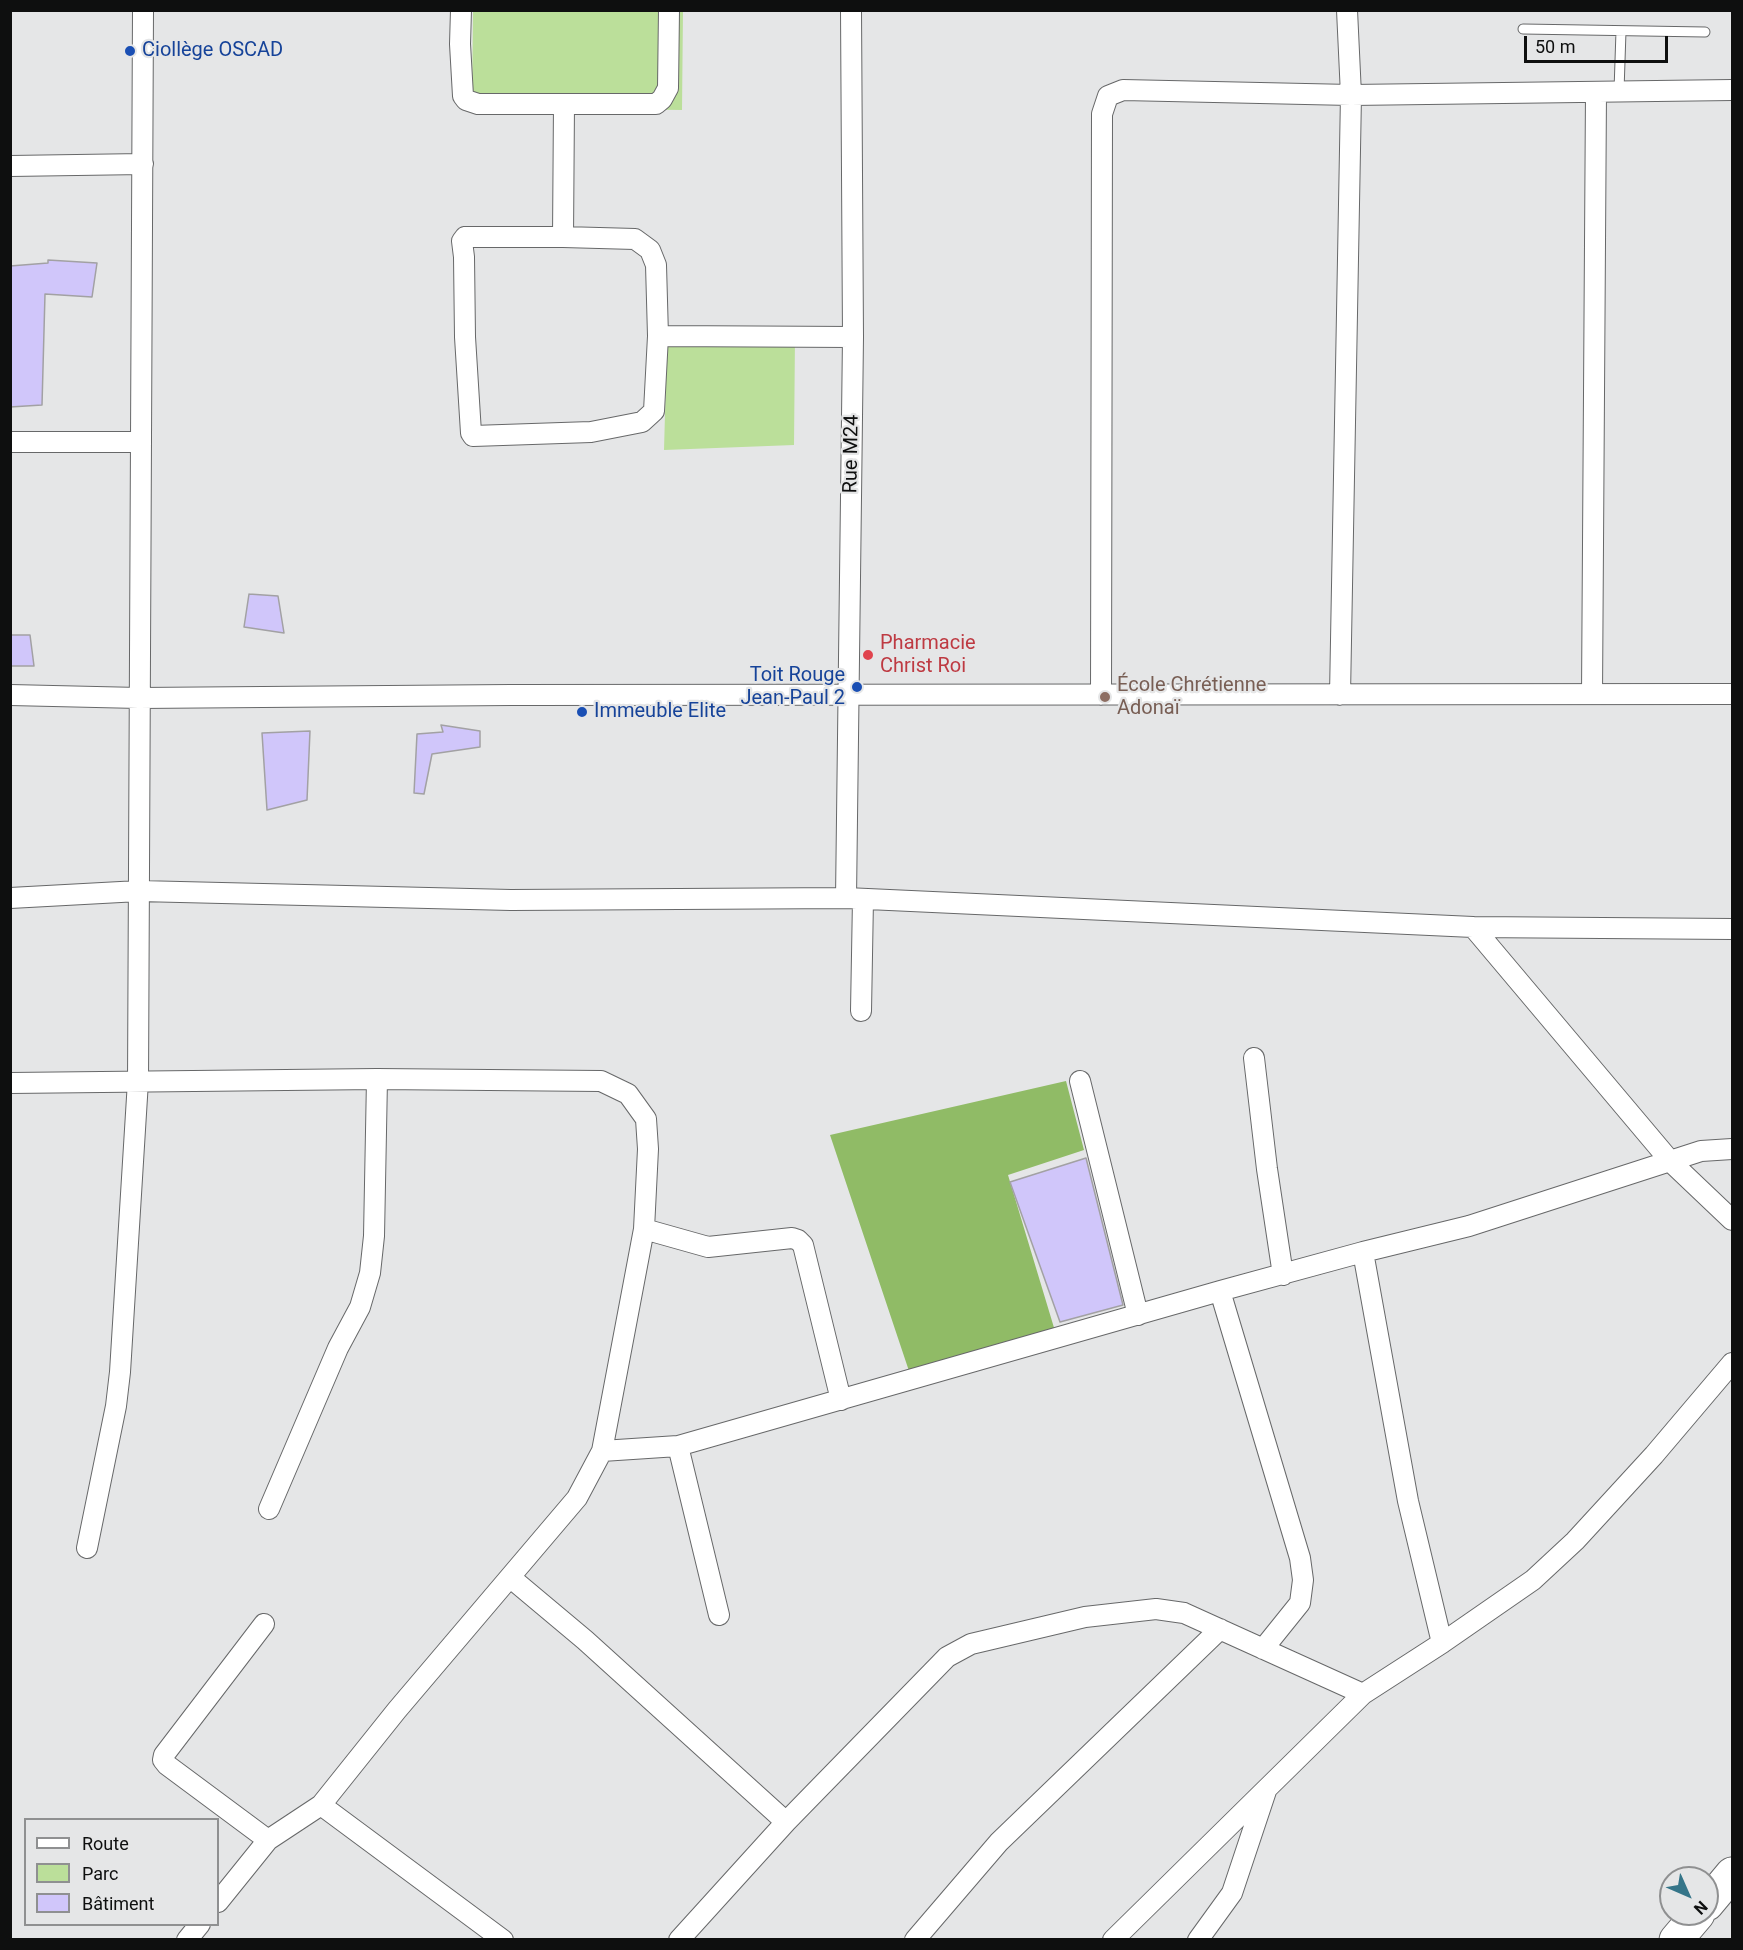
<!DOCTYPE html>
<html>
<head>
<meta charset="utf-8">
<style>
	body { margin:0 }
	#map { position:relative; width:1743px; height:1950px; overflow:hidden; background:#e5e6e7; font-family:Roboto,sans-serif }
	canvas { display:block }
	.frame { position:absolute; inset:0; border:12px solid #0e0f0f; pointer-events:none }
	.legend { position:absolute; left:24px; top:1818px; width:195px; height:108px; box-sizing:border-box; background:#e5e6e7; border:2px solid #8f9091; margin:0; padding:8px 10px; list-style:none; font-size:18px; color:#0e0f0f }
	.legend li { display:flex; align-items:center; gap:12px; height:30px }
	.legend b { width:30px; border:2px solid #8f9091 }
	.north { position:absolute; left:1659px; top:1866px; width:60px; height:60px; box-sizing:border-box; background:#e5e6e7; border:2px solid #8f9091; border-radius:50%; rotate:135deg; font-size:16px; font-weight:700; line-height:24px; text-align:center; color:#0e0f0f }
	.north::after { content:''; display:block; margin:auto; width:21px; height:27px; background:#357589; clip-path:polygon(50% 0,100% 100%,50% 72%,0 100%) }
	.scale { position:absolute; left:1524px; top:36px; width:144px; height:27px; box-sizing:border-box; border:3px solid #0e0f0f; border-top:0; padding-left:8px; font-size:18px; line-height:21px; white-space:nowrap; color:#0e0f0f; -webkit-text-stroke:4px #e5e6e7; paint-order:stroke }
</style>
</head>
<body>
<div id="map">
<canvas width="1743" height="1950"></canvas>
<div class="frame"></div>
<ul class="legend">
<li><b style="height:8px;background:#fff"></b>Route</li>
<li><b style="height:16px;background:#bbdf9a"></b>Parc</li>
<li><b style="height:16px;background:#d0c6fa"></b>Bâtiment</li>
</ul>
<div class="north">N</div>
<div class="scale">50 m</div>
</div>
<script>
const ctx = document.querySelector('canvas').getContext('2d');
ctx.lineJoin = 'round';
function paint(path, color) {
  ctx.fillStyle = color;
  ctx.fill(path, 'evenodd');
}
function shape(rows) {
  const path = new Path2D();
  for (const r of rows) {
    path.moveTo(r[0], r[1]);
    for (let i = 2; i < r.length; i += 2) path.lineTo(r[i], r[i + 1]);
  }
  return path;
}
function stroke(path, color, width, dash) {
  ctx.strokeStyle = color;
  ctx.lineWidth = width;
  ctx.lineCap = dash ? 'butt' : 'round';
  ctx.setLineDash(dash || []);
  ctx.stroke(path);
}
function write(font, color, halo, rows, align = 'center') {
  ctx.font = font + ' Roboto,sans-serif';
  ctx.lineWidth = 4.5;
  ctx.setLineDash([]);
  ctx.textBaseline = 'middle';
  ctx.strokeStyle = halo;
  ctx.fillStyle = color;
  for (const [text, x, y, turn = 0] of rows) {
    ctx.save();
    ctx.translate(x, y);
    ctx.rotate((+turn || 0) * Math.PI / 180);
    ctx.textAlign = isNaN(turn) ? turn : align;
    if (halo) ctx.strokeText(text, 0, 0);
    ctx.fillText(text, 0, 0);
    ctx.restore();
  }
}
const green = shape([
	[473,11,683,11,682,110,472,107],
	[795,337,794,445,664,450,667,342]
]);
const forest = shape([
	[1066,1081,1084,1150,1008,1175,1055,1331,910,1374,830,1135]
]);
const building = shape([
	[48,260,97,263,92,297,45,294,42,405,10,407,10,266,48,263,48,260],
	[249,594,278,596,284,633,244,627,249,594],
	[10,635,30,635,34,666,10,666,10,635],
	[441,725,480,731,480,747,432,754,424,794,414,793,417,734,443,732,441,725],
	[310,731,307,800,267,810,262,733,310,731],
	[1086,1158,1123,1305,1060,1322,1010,1182,1086,1158]
]);
const service = shape([
	[1523,29,1705,32],
	[1619,91,1621,31]
]);
const minor = shape([
	[461,10,460,44,463,96,466,100,478,104,656,104,662,99,668,88,669,10],
	[10,166,143,164],
	[465,237,563,237,635,239,650,250,656,265,658,336,654,411,642,422,591,432,473,436,471,433,465,337,464,257,462,241,465,237],
	[563,237,564,104],
	[658,336,853,337],
	[10,442,141,442],
	[1592,694,1596,92],
	[10,695,139,698,511,695,1732,694],
	[1101,695,1102,114,1108,96,1123,90,1351,95,1732,90],
	[1340,695,1351,95,1347,10],
	[10,898,139,891,511,900,846,898,1473,927,1732,929],
	[846,898,853,337,851,10],
	[1473,927,1671,1162,1732,1220],
	[861,1011,863,899],
	[1254,1058,1267,1169,1283,1275],
	[1080,1081,1138,1315],
	[10,1083,377,1079,601,1081,628,1094,646,1119,648,1149,644,1229,602,1451,577,1498,397,1710,321,1805,268,1840,218,1902],
	[644,1229,708,1247,792,1238,798,1240,803,1245,841,1400],
	[1363,1252,1408,1501,1442,1643],
	[1220,1291,1300,1558,1303,1580,1300,1603,1263,1649],
	[678,1446,719,1615],
	[602,1451,678,1446,1220,1291,1363,1252,1469,1226,1701,1151,1732,1149],
	[269,1509,338,1348,360,1307,370,1273,374,1236,377,1079],
	[87,1548,116,1406,120,1372,138,1081,143,10],
	[511,1578,585,1640,786,1822],
	[264,1624,164,1755,163,1760,167,1765,268,1840],
	[321,1805,503,1940],
	[187,1940,200,1924],
	[679,1940,786,1822,947,1657,971,1644,1085,1617,1156,1609,1184,1613,1363,1694,1442,1643,1533,1580,1575,1541,1654,1455,1732,1363],
	[915,1940,999,1842,1220,1629],
	[1113,1940,1363,1694],
	[1198,1940,1232,1893,1266,1791]
]);
const motorway = shape([
	[1707,1904,1732,1874],
	[1676,1940,1698,1914]
]);
const markers = [
	[130,51,6,"#1a4fb4"],
	[868,655,6,"#e0444e"],
	[857,687,6,"#1a4fb4"],
	[1105,697,6,"#8d6e63"],
	[582,712,6,"#1a4fb4"]
];
const transitNames = [
	["Ciollège OSCAD",142,51],
	["Toit Rouge",845,676,"right"],
	["Jean-Paul 2",845,699,"right"],
	["Immeuble Elite",594,712]
];
const streetNames = [
	["Rue M24",852,454,-89]
];
const healthNames = [
	["Pharmacie",880,644],
	["Christ Roi",880,667]
];
const educationNames = [
	["École Chrétienne",1117,686],
	["Adonaï",1117,709]
];
paint(green, '#bbdf9a');
paint(forest, '#90bb66');
paint(building, '#d0c6fa');
stroke(building, '#a2a1a3', 1.5);
stroke(service, '#676869', 11);
stroke(minor, '#676869', 22);
stroke(motorway, '#676869', 35);
stroke(service, '#fff', 9);
stroke(minor, '#fff', 20);
stroke(motorway, '#fff', 33);
for (const [x, y, r, color] of markers) {
  const dot = new Path2D();
  dot.arc(x, y, r, 0, 2 * Math.PI);
  ctx.fillStyle = color;
  ctx.fill(dot);
  stroke(dot, '#e5e6e7', 2);
}
write('20px', '#164399', '#e5e6e7', transitNames, 'left');
write('20px', '#0e0f0f', '#e5e6e7', streetNames);
write('20px', '#be3a42', '#e5e6e7', healthNames, 'left');
write('20px', '#785e54', '#e5e6e7', educationNames, 'left');
</script>
</body>
</html>
